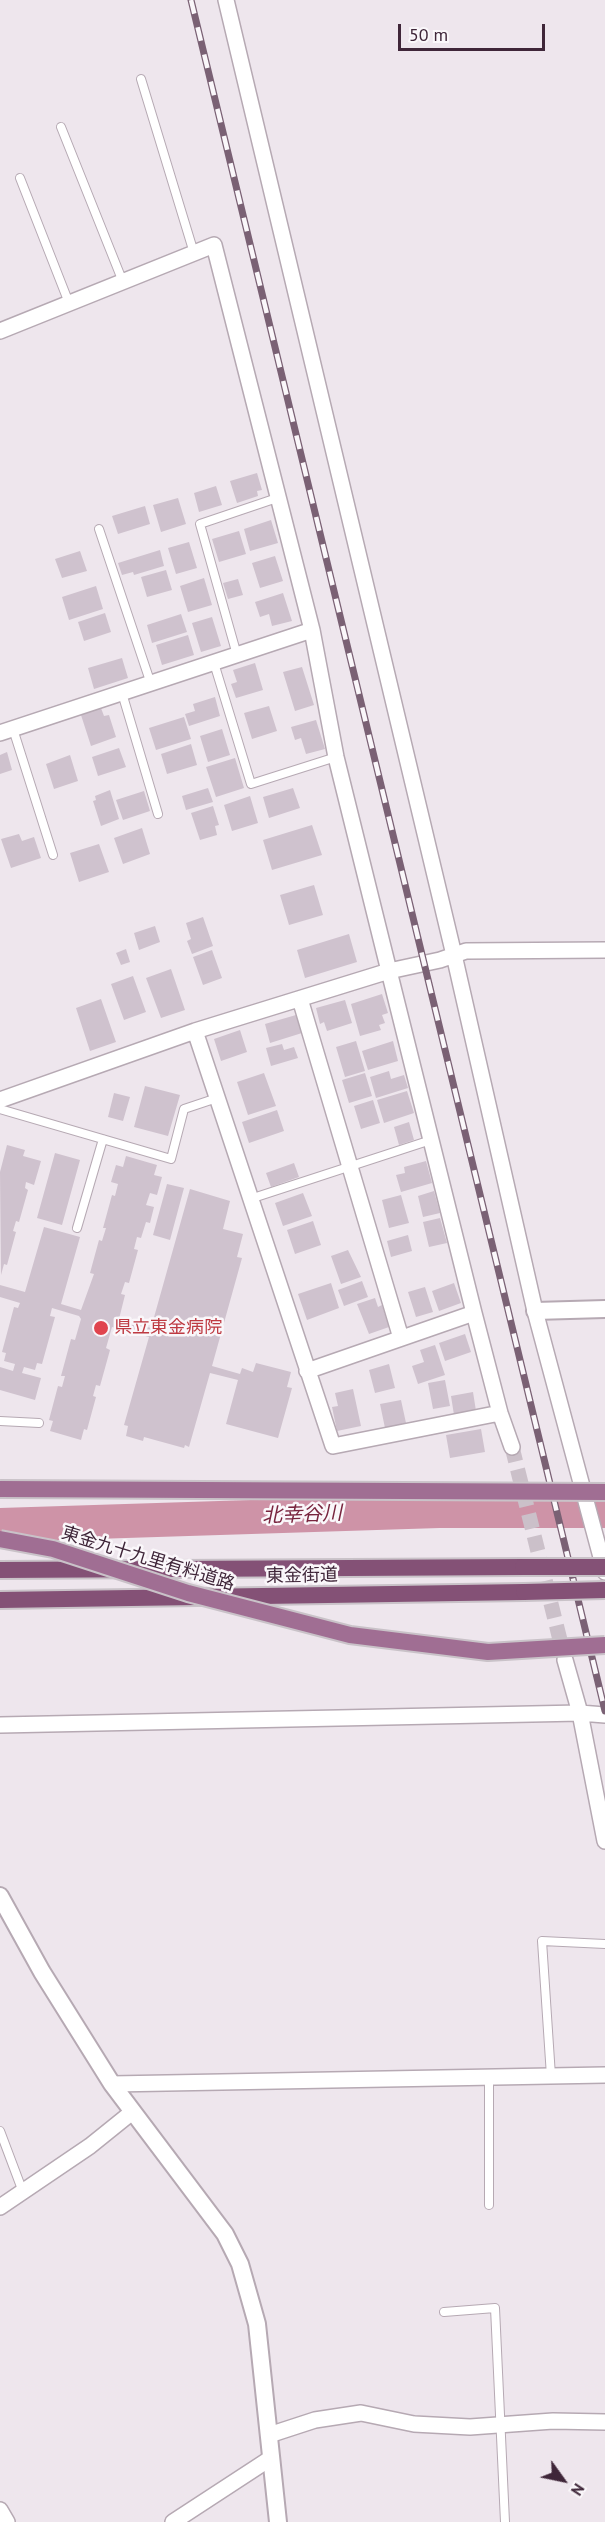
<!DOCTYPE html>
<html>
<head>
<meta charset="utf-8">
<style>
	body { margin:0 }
	#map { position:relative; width:605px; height:2522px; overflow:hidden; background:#eee6ed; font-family:"PT Sans",sans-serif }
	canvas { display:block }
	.north { position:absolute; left:533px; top:2450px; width:60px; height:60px; -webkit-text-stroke:4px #faf7fa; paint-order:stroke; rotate:123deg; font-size:16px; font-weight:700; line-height:24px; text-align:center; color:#3f2639 }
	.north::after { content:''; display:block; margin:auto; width:21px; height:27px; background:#3f2639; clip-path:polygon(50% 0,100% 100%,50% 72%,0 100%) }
	.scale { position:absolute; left:398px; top:24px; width:147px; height:27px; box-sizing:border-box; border:3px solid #3f2639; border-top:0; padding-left:8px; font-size:18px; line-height:21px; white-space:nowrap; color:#3f2639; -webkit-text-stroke:4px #faf7fa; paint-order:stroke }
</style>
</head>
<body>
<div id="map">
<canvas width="605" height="2522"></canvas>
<div class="north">N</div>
<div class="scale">50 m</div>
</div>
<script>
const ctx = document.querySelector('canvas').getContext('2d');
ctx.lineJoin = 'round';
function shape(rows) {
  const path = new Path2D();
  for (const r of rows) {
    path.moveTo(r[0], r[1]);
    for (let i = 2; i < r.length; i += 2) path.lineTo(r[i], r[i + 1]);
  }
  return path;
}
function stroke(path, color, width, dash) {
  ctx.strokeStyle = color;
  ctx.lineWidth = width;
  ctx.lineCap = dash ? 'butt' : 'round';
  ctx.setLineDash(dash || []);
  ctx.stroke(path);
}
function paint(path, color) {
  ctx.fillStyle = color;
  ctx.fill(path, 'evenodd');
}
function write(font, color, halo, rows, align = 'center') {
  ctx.font = font + ' "PT Sans","Noto Sans JP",sans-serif';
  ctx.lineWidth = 5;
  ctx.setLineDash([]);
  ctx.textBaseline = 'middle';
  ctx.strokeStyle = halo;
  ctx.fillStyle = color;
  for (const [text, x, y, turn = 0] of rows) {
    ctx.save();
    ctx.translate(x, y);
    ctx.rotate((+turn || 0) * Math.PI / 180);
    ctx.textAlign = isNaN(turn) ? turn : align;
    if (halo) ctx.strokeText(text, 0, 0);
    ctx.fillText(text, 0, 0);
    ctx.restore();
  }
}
const river = shape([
	[0,1525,439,1511,605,1511]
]);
const building = shape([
	[257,473,262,490,257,491,258,496,237,503,230,481],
	[216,486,222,505,199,512,194,493],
	[178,498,186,524,161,532,153,505],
	[145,506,150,524,118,534,112,516],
	[271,520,278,543,250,551,244,529],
	[239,531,246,554,219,562,212,539],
	[189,542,197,568,176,574,168,548],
	[160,550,164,566,134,575,133,572,122,575,118,563],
	[80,551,87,571,62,578,55,559],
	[275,556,283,581,260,588,252,563],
	[166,570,172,590,147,597,141,577],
	[204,578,212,605,188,612,180,586],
	[238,579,243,595,228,599,223,583],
	[96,586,103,609,69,620,62,597],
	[283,593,292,621,272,626,269,614,260,617,255,602],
	[105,613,111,632,84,641,78,622],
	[181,614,187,632,152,643,147,625],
	[212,617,221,646,201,652,192,623],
	[188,635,194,655,162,665,156,645],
	[122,658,128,678,94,689,88,668],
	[255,663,263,690,236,698,231,684,237,682,233,670],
	[302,667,314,705,295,711,283,672],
	[215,697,220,716,189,726,185,714,195,711,193,704],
	[269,706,277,731,252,739,244,713],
	[101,708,104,716,109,715,116,737,91,746,81,715],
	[184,717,191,739,156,750,149,728],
	[316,720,325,749,306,754,301,738,295,740,291,727],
	[222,729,230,755,208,762,200,736],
	[191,744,197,765,167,774,161,754],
	[119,748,126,767,98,776,92,757],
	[7,752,12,770,0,774,0,755],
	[70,755,78,781,54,789,46,764],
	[235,758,244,788,216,797,206,767],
	[208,788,213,802,186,810,182,796],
	[293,788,300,808,269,818,263,797],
	[110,790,119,819,101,826,93,801,96,800,95,796],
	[144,791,150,811,123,820,116,800],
	[250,796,258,823,232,831,224,805],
	[213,806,219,825,215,826,217,835,200,840,191,813],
	[312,825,322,855,272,870,263,840],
	[142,828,150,854,123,864,114,838],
	[19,834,22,841,34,837,41,858,11,868,1,839],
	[99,844,109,872,79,882,70,853],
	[314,885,323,915,289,925,280,895],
	[203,917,213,946,192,954,187,941,191,939,186,923],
	[155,926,160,942,139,950,134,933],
	[349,934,357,962,305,978,297,950],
	[126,949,130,962,121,965,116,953],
	[212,950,222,978,203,985,193,957],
	[171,969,185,1010,161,1018,146,978],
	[133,976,146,1012,124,1020,111,984],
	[382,994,388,1013,382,1015,385,1023,379,1025,381,1030,360,1036,351,1004],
	[101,999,116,1042,90,1051,76,1008],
	[345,1000,352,1023,327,1031,324,1022,320,1024,316,1008],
	[296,1015,302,1033,270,1043,265,1024],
	[240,1030,247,1052,221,1061,214,1039],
	[356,1041,365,1071,345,1077,336,1047],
	[393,1041,398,1061,368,1070,362,1051],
	[282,1044,284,1050,294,1047,298,1058,271,1066,266,1048],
	[389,1071,391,1079,404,1075,408,1088,376,1098,370,1077],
	[264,1073,276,1106,248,1115,237,1082],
	[365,1073,372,1096,349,1103,342,1080],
	[145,1086,180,1095,168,1136,134,1127],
	[407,1091,414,1113,384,1123,377,1100],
	[114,1093,130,1097,123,1121,108,1117],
	[373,1100,380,1123,361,1129,354,1106],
	[277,1110,284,1131,249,1143,242,1122],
	[409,1122,414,1140,399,1145,394,1127],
	[7,1145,25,1150,23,1156,41,1161,34,1185,26,1182,25,1188,28,1190,19,1222,16,1221,13,1231,16,1232,7,1265,4,1264,1,1275,0,1172],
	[55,1153,80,1160,62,1225,37,1218],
	[126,1156,157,1165,154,1175,162,1177,157,1195,150,1193,146,1205,154,1207,150,1223,146,1222,141,1238,137,1237,134,1249,138,1250,129,1283,125,1282,121,1294,125,1295,119,1319,151,1328,190,1189,230,1201,223,1229,243,1234,237,1257,242,1258,212,1366,240,1374,242,1368,253,1372,256,1363,291,1372,287,1387,292,1388,278,1438,226,1424,238,1380,210,1373,189,1447,185,1445,184,1448,144,1437,143,1441,126,1436,128,1426,124,1425,149,1337,112,1327,106,1348,110,1350,100,1386,96,1385,93,1396,96,1397,87,1430,84,1429,81,1440,50,1431,53,1421,49,1420,58,1386,62,1387,65,1376,61,1376,71,1339,75,1340,81,1319,79,1316,52,1308,50,1316,55,1317,42,1364,37,1363,35,1370,24,1367,22,1373,41,1378,35,1400,0,1390,0,1367,13,1371,15,1364,4,1361,6,1353,2,1352,14,1307,18,1308,20,1303,0,1297,0,1285,25,1292,44,1227,80,1237,61,1304,81,1310,94,1274,90,1273,99,1240,102,1241,106,1228,103,1228,112,1195,115,1196,118,1184,111,1182,116,1165,123,1167],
	[426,1161,432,1183,401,1192,396,1175,405,1173,404,1167],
	[294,1163,299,1177,271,1187,266,1173],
	[167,1184,184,1188,170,1240,153,1235],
	[434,1191,440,1213,423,1217,418,1196],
	[303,1193,312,1216,283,1226,275,1203],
	[401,1195,409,1223,389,1228,382,1200],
	[440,1218,447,1243,429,1247,423,1222],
	[313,1221,321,1245,295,1254,287,1230],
	[408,1235,412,1251,391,1257,387,1241],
	[348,1250,361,1277,341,1284,331,1256],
	[362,1281,368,1297,344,1306,338,1290],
	[331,1283,339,1308,307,1320,298,1294],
	[454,1283,461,1303,439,1311,432,1291],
	[425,1287,433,1312,416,1317,408,1292],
	[375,1298,378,1307,382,1305,389,1327,369,1334,357,1304],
	[465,1334,471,1352,445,1361,439,1343],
	[435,1345,445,1375,418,1384,412,1366,424,1362,420,1350],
	[389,1364,395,1388,375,1393,369,1370],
	[445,1380,450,1406,433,1409,428,1383],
	[353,1389,361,1426,337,1431,332,1407,338,1406,335,1393],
	[473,1392,476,1411,454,1415,451,1396],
	[401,1400,406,1423,385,1428,380,1404],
	[481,1429,485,1452,450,1458,446,1435]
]);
const minorTunnel = shape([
	[512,1447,565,1660]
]);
const service = shape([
	[141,79,194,253],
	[61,127,123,282],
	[20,178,69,303],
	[99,529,151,684],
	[237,655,200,524,277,498],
	[214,663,251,784,336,757],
	[122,693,158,814],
	[13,729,53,855],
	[0,1109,171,1159,184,1109,217,1098],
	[250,1199,431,1140],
	[77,1228,103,1139],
	[0,1421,39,1423],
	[551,2076,542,1941,605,1944],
	[489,2078,489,2205],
	[0,2131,23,2192],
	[444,2312,495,2308,505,2522]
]);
const minor = shape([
	[226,0,454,955,535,1311,605,1572],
	[0,331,214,245,312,630,336,757,389,971,474,1313,500,1413,512,1447],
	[0,733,312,630],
	[300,999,401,1338],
	[195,1031,333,1446,500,1413],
	[0,1100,195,1031,389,971,440,960,466,951,605,950],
	[307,1371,474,1313],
	[565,1660,580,1713,605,1841],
	[0,1725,580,1713,605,1715],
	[112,2084,605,2075],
	[0,2207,90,2146,131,2113],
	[269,2435,315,2420,361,2413,414,2424,470,2427,553,2421,605,2422],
	[0,2510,7,2522],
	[173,2522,271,2458]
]);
const tertiary = shape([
	[535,1311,605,1309],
	[0,1896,42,1972,112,2084,225,2234,240,2264,257,2324,278,2522]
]);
const trunk = shape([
	[0,1570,523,1567],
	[0,1600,524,1592]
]);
const rail = shape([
	[191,0,605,1711]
]);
const primaryBridge = shape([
	[0,1489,605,1492],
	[0,1539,53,1549,188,1593,350,1635,488,1652,605,1645]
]);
const trunkBridge = shape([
	[523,1567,605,1567],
	[524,1592,605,1590]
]);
const markers = [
	[101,1328,8,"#e0444e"]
];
const healthNames = [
	["県立東金病院",114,1328]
];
const streetNames = [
	["東金九十九里有料道路",148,1559,17],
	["東金街道",302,1576,-1]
];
const waterNames = [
	["北幸谷川",302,1515,-2]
];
stroke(river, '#ce93a7', 34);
paint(building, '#cfc2ce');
stroke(minorTunnel, '#cbc0c9', 15, [15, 8]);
stroke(service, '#b6a9b3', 10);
stroke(minor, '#b6a9b3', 18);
stroke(tertiary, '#b6a9b3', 20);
stroke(trunk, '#c9c2c8', 20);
stroke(service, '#fff', 8);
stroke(minor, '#fff', 15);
stroke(tertiary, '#fff', 16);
stroke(trunk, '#845176', 16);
stroke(rail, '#7a6174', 7);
stroke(rail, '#faf7fa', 4.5, [14]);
stroke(primaryBridge, '#c9c2c8', 20, []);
stroke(trunkBridge, '#c9c2c8', 20, []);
stroke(primaryBridge, '#a06e93', 16);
stroke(trunkBridge, '#845176', 16);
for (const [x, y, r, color] of markers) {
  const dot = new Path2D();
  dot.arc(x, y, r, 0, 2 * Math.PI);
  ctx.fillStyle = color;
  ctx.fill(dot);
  stroke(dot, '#faf7fa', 2);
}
write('18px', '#be3a42', '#faf7fa', healthNames, 'left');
write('18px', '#3f2639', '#faf7fa', streetNames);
write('italic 20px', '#78243e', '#faf7fa', waterNames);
</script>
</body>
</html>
